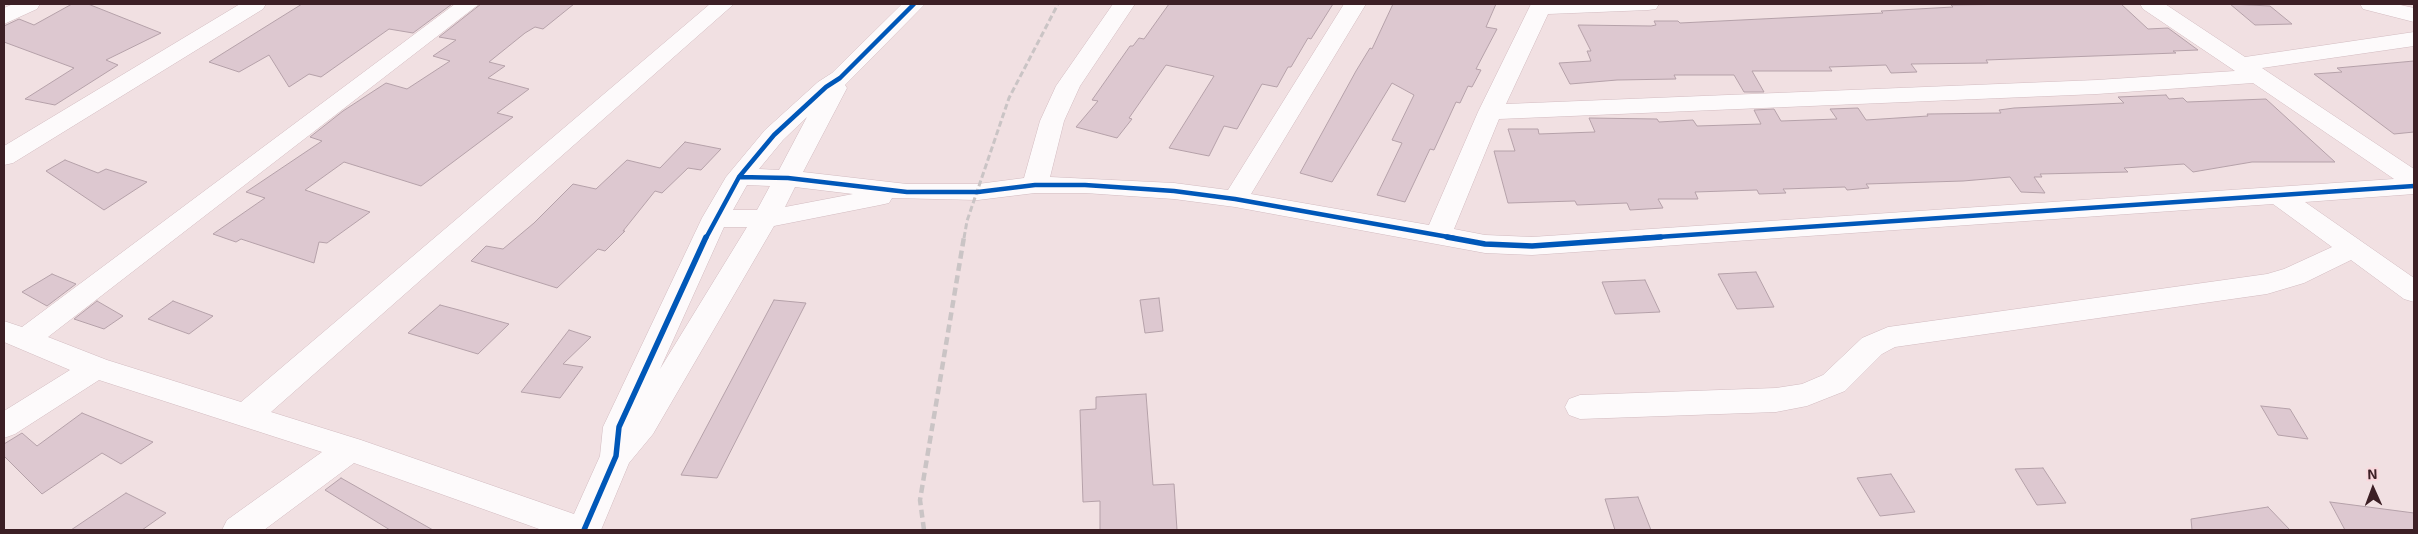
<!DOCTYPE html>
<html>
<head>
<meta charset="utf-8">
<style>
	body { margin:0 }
	#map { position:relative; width:2418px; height:534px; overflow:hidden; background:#f1e0e2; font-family:"Exo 2",sans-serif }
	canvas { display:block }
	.frame { position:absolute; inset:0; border:5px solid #3c1f25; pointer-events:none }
	.north { position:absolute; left:2348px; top:464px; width:50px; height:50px; -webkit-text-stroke:4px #f9d8dd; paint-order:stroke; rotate:358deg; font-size:14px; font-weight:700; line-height:20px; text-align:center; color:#3c1f25 }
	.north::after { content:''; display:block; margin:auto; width:18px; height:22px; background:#3c1f25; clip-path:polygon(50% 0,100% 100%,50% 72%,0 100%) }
</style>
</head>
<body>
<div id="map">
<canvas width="2418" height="534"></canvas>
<div class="frame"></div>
<div class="north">N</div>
</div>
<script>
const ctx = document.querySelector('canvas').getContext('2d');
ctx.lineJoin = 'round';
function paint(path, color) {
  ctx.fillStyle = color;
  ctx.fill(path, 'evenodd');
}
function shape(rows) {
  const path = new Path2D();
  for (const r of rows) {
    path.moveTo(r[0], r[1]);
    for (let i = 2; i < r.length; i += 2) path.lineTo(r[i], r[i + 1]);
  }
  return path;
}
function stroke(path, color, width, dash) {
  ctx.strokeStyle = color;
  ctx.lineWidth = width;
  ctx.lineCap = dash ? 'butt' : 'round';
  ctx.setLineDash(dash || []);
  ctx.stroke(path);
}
const building = shape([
	[72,4,88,4,161,33,106,60,118,65,55,105,25,99,74,68,4,42,4,26,19,19,34,25,72,4],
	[302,4,452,4,413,33,389,29,321,77,309,74,289,87,269,55,239,72,209,62,302,4],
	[481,4,574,4,543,29,535,27,525,33,489,62,505,66,488,78,529,89,497,113,513,117,421,186,344,162,305,190,370,212,327,243,319,242,314,263,241,239,236,242,213,234,265,198,246,192,322,141,310,137,343,111,386,83,407,89,450,61,433,56,456,40,439,37,481,4],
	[1169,4,1333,4,1311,39,1308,38,1291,67,1288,67,1277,87,1262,84,1237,129,1224,126,1209,156,1169,148,1214,76,1188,70,1166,65,1129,118,1132,119,1117,138,1076,127,1098,101,1092,100,1130,46,1133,46,1139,38,1144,39,1169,4],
	[1393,4,1496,4,1486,27,1497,29,1476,69,1481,70,1472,87,1468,86,1460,103,1456,102,1434,150,1430,149,1405,202,1377,195,1402,143,1392,140,1414,95,1392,83,1332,182,1300,173,1356,71,1370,48,1372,49,1393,4],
	[2024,4,2121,4,2148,29,2168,28,2198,50,2173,51,2176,53,1986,60,1988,63,1911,64,1917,72,1891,73,1886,65,1829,67,1832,71,1752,71,1764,92,1744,92,1734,75,1674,75,1676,79,1617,80,1570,84,1559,63,1591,61,1587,51,1591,51,1578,25,1651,26,1656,25,1654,21,1678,21,1680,23,1883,13,1881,11,1953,7,1951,5,2024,4],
	[2230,4,2270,6,2292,24,2255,25,2230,4],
	[2414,61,2414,132,2394,134,2314,74,2342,72,2337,68,2414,61],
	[2166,95,2169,99,2183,98,2187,102,2266,99,2335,162,2252,162,2193,172,2184,164,2124,168,2128,172,2040,174,2042,177,2034,177,2045,193,2021,192,2010,177,1963,181,1866,184,1869,188,1847,190,1845,187,1783,189,1786,193,1759,194,1757,190,1695,192,1698,199,1658,199,1663,208,1630,210,1627,203,1577,205,1575,201,1508,203,1494,151,1515,151,1508,129,1538,129,1539,134,1595,132,1589,118,1657,119,1659,122,1693,120,1697,126,1761,124,1754,110,1774,109,1781,121,1837,119,1830,109,1858,108,1866,120,1928,116,1927,114,2001,113,1999,110,2014,108,2124,103,2118,97,2166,95],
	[685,142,721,149,701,170,688,168,662,193,655,191,623,231,625,231,605,251,598,249,557,288,471,261,486,246,503,249,534,223,573,184,596,189,627,160,660,168,685,142],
	[65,160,98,173,106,169,147,182,104,210,46,171,65,160],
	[1756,272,1774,307,1737,309,1718,274,1756,272],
	[52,274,76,284,47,306,22,292,52,274],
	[1645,280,1660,312,1615,314,1602,282,1645,280],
	[1159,298,1163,331,1145,333,1140,300,1159,298],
	[774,300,806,303,717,478,681,475,774,300],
	[97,301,123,316,104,329,74,319,97,301],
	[173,301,213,316,189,334,148,319,173,301],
	[440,305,459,310,509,324,478,354,408,333,440,305],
	[569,330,591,337,563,364,583,367,560,398,521,392,569,330],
	[1146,394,1153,485,1174,484,1177,530,1100,530,1100,501,1083,502,1080,410,1096,409,1096,397,1146,394],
	[2261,406,2290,409,2308,439,2278,435,2261,406],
	[82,413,153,442,121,464,102,453,42,494,4,456,4,444,22,433,37,446,82,413],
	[2043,468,2066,503,2037,505,2015,469,2043,468],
	[1891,474,1915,512,1880,516,1857,478,1891,474],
	[341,478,433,530,390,530,325,490,341,478],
	[126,493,166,513,142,530,71,530,126,493],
	[1638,497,1651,530,1615,530,1605,499,1638,497],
	[2330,502,2414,513,2414,530,2345,530,2330,502],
	[2268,507,2290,530,2192,530,2191,519,2268,507]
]);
const minor = shape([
	[13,4,40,4,37,9,4,24,4,8,13,4],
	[240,4,266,4,263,9,13,163,4,165,4,146,240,4],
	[455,4,479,4,48,337,107,360,241,402,710,4,734,4,271,412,361,440,574,514,600,456,603,427,702,218,726,177,765,130,818,82,832,73,902,4,925,4,845,85,847,88,803,172,907,184,978,184,1024,178,1040,121,1056,86,1113,4,1135,4,1080,86,1064,121,1050,177,1174,183,1228,190,1344,4,1366,4,1251,194,1429,225,1478,112,1531,4,1659,4,1656,9,1648,10,1548,14,1506,104,2097,80,2235,71,2143,9,2140,4,2165,4,2245,57,2414,32,2414,46,2262,68,2414,169,2414,194,2305,202,2414,278,2414,302,2404,299,2351,260,2304,283,2267,294,1895,347,1882,354,1845,391,1807,406,1776,412,1580,419,1569,415,1565,407,1569,399,1580,395,1776,388,1802,384,1823,375,1862,338,1888,327,2267,274,2284,269,2332,247,2273,204,1532,255,1485,253,1235,207,1174,199,1085,193,1035,193,978,200,892,198,889,203,880,205,774,226,653,434,629,463,601,530,542,530,354,463,264,530,222,530,227,520,322,452,99,380,15,434,4,438,4,411,70,370,4,342,4,321,22,327,455,4],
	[2253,83,2394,179,1532,237,1485,235,1454,229,1499,119,2097,94,2253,83],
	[807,117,779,170,759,169,783,140,807,117],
	[747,185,770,186,757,210,733,210,747,185],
	[795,187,853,194,785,207,795,187],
	[724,227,747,227,660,369,724,227],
	[2360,4,2396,4,2414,8,2414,22,2363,9,2360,4]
]);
const railFar1 = shape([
	[964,238,967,221,1009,98,1058,4]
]);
const rail = shape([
	[924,530,920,500,964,237]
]);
const cyclewayFar1 = shape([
	[739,177,788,178,907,192,978,192,1035,185,1085,185,1174,191,1235,199,1454,238],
	[706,238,739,177,774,135,826,87,840,78,914,4],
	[1643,238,2414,186]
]);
const cycleway = shape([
	[1447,237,1485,244,1532,246,1661,237],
	[584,530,616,456,619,427,706,237]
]);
paint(building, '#ddc8d0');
stroke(building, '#b5a1a9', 1);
stroke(minor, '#d2bbc0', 1);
paint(minor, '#fdfafb');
stroke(railFar1, '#cac4c5', 3, [6, 3]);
stroke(rail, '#cac4c5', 4.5, [8, 4.5]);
stroke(cyclewayFar1, '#0057b8', 4.5);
stroke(cycleway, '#0057b8', 5.5);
</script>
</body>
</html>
